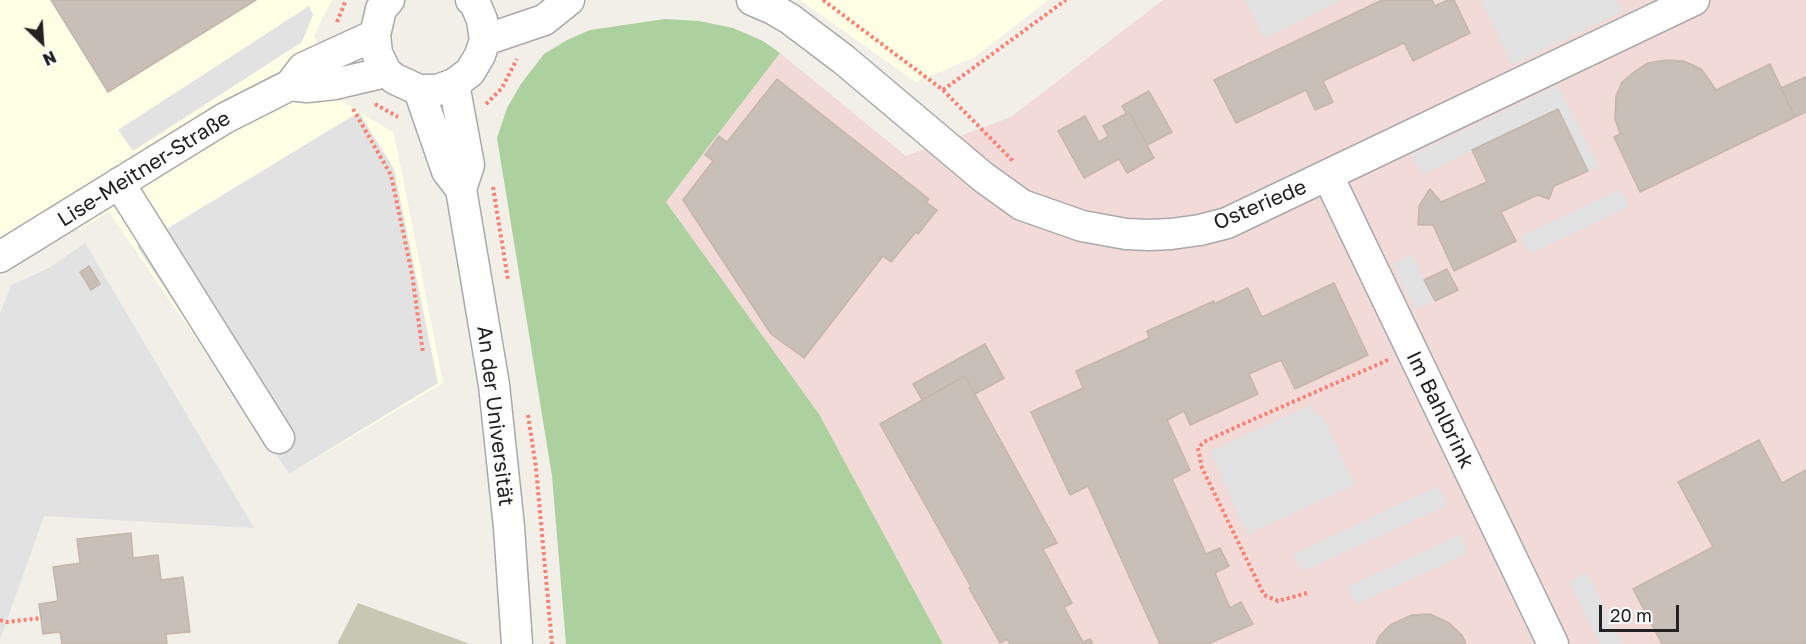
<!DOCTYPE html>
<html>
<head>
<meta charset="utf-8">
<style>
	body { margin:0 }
	#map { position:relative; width:1806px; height:644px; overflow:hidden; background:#f2efe9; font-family:"Golos Text",sans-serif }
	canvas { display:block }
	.north { position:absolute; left:12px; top:12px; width:60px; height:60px; -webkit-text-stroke:4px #fff; paint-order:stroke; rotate:155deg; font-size:16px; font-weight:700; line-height:24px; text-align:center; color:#222 }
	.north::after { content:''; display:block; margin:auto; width:21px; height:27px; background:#222; clip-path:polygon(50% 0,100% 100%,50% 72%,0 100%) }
	.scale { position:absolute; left:1599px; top:605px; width:80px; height:27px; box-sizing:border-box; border:3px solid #222; border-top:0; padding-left:8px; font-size:18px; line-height:21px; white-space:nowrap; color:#222; -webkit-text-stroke:4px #fff; paint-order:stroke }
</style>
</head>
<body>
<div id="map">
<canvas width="1806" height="644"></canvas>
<div class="north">N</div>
<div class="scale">20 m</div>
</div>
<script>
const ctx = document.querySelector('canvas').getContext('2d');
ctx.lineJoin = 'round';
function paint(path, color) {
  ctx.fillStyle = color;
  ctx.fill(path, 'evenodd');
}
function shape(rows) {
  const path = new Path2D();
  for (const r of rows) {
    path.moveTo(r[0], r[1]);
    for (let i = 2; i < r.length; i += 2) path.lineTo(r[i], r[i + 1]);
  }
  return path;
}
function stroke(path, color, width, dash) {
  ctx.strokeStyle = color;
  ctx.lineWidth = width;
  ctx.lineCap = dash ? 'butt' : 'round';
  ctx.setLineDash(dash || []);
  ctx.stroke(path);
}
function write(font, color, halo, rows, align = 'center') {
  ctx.font = font + ' "Golos Text",sans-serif';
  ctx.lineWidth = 4.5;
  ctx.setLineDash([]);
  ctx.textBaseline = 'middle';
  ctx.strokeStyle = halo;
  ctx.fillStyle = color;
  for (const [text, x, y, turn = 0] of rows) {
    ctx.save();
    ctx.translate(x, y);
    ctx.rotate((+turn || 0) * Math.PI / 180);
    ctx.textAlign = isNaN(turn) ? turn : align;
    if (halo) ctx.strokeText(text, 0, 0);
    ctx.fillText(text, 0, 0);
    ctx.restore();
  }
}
const commercial = shape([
	[1163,0,1806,0,1806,644,943,644,819,414,666,202,780,53,906,156,1011,117]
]);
const education = shape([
	[0,0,332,0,314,35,337,98,394,133,443,383,289,474,109,212,78,230,61,203,0,240],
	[800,0,1048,0,975,57,916,82]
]);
const construction = shape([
	[358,603,470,644,337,644]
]);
const forest = shape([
	[665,19,699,21,733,28,763,41,780,53,666,202,819,414,943,644,566,644,552,476,497,138,507,108,521,84,544,54,567,40,590,30]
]);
const parking = shape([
	[1245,0,1343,0,1264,39],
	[1481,0,1616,0,1622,12,1512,65],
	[309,6,313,15,302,42,133,151,118,130],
	[1558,85,1599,167,1588,171,1558,109,1422,175,1412,155],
	[359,112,394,169,438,383,289,474,137,247],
	[1620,189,1629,207,1530,254,1520,237],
	[85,243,254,528,44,516,0,640,0,314,11,285,49,268],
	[1412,254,1435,301,1415,310,1393,264],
	[1311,405,1317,417,1322,415,1355,485,1247,535,1210,451],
	[1438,486,1448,505,1302,572,1293,554],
	[1461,534,1467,554,1356,604,1347,587],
	[1587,572,1622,644,1600,644,1569,581]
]);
const building = shape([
	[51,0,256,0,108,92,51,0],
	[1382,0,1432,0,1435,6,1448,0,1454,0,1470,33,1413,61,1404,43,1323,81,1333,102,1315,110,1306,90,1236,123,1214,80,1382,0],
	[1666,60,1683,61,1693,65,1702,70,1716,90,1770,64,1795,117,1640,192,1614,137,1620,134,1615,119,1616,96,1622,82,1634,72,1648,63,1666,60],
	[1806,77,1806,112,1795,117,1781,88,1806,77],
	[777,79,929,199,926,202,937,210,918,234,916,232,891,262,883,256,804,358,771,334,683,200,713,161,705,155,719,136,727,142,777,79],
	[1149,91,1172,132,1147,145,1129,112,1126,113,1122,106,1149,91],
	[1558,109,1588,171,1554,186,1549,199,1537,195,1501,212,1516,241,1454,271,1433,225,1418,225,1419,206,1430,189,1441,202,1487,182,1472,150,1558,109],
	[1129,112,1154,158,1127,173,1119,159,1084,178,1058,131,1085,116,1099,142,1108,136,1103,126,1129,112],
	[89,266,100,284,91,290,80,272,89,266],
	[1447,269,1458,290,1435,301,1424,280,1447,269],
	[1334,283,1368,355,1295,389,1281,360,1249,374,1258,394,1190,425,1184,411,1167,420,1190,470,1172,479,1206,554,1220,548,1229,566,1215,573,1230,608,1241,602,1253,624,1208,644,1160,644,1088,486,1070,495,1031,412,1083,388,1076,371,1149,338,1147,331,1214,301,1214,304,1248,288,1262,317,1334,283],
	[985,344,1004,378,975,394,965,376,922,400,913,384,985,344],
	[965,376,1057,543,1043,549,1072,603,1064,607,1083,642,1090,639,1093,644,1010,644,1007,639,1000,643,969,588,971,587,880,424,965,376],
	[1759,440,1782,483,1806,470,1806,644,1662,644,1633,589,1713,547,1678,482,1759,440],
	[131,533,133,558,158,555,161,580,183,577,190,632,166,634,167,644,62,644,60,632,43,634,39,604,58,601,53,567,80,563,77,539,131,533],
	[1430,614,1449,623,1462,635,1466,644,1376,644,1379,637,1390,625,1412,615,1430,614]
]);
const path = shape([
	[823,0,943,90,1013,161],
	[337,22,346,0],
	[943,90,1066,0],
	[375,104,398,117],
	[486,104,502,88,517,59],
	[353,109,391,175,412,274,423,353],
	[493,187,508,280],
	[528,415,536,468,552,644],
	[1307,593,1278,601,1264,595,1202,468,1198,448,1204,442,1236,427,1388,360],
	[0,620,7,622,41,618]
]);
const minor = shape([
	[389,0,381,9,375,35,377,53,386,72,395,79,419,90,437,90,454,84,470,72,480,55,485,40,482,20,475,3,471,0],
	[752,0,773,9,790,19,843,59,983,177,1022,205,1082,226,1126,234,1149,235,1171,234,1200,230,1227,223,1694,0],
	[485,40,544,20,569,0],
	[454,84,469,165,461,189,494,385,509,527,517,644],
	[290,85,307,87,335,84,386,72],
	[419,90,447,171,461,189],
	[1328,176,1553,644],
	[119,183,279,438],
	[0,257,225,118,290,85,303,68,375,35]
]);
const streetNames = [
	["Lise-Meitner-Straße",144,169,-32],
	["Osteriede",1260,205,-23],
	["Im Bahlbrink",1440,410,64],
	["An der Universität",495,416,83]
];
paint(commercial, '#f2dad9');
paint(education, '#ffffe5');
paint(construction, '#c7c7b4');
paint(forest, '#add19e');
paint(parking, '#e2e2e2');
paint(building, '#c7bfb8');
stroke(building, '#c4b6ab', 1.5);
stroke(minor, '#a9a9a9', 33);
stroke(path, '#fa8072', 4, [3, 3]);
stroke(minor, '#fff', 30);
write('21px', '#222', '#fff', streetNames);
</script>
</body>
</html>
